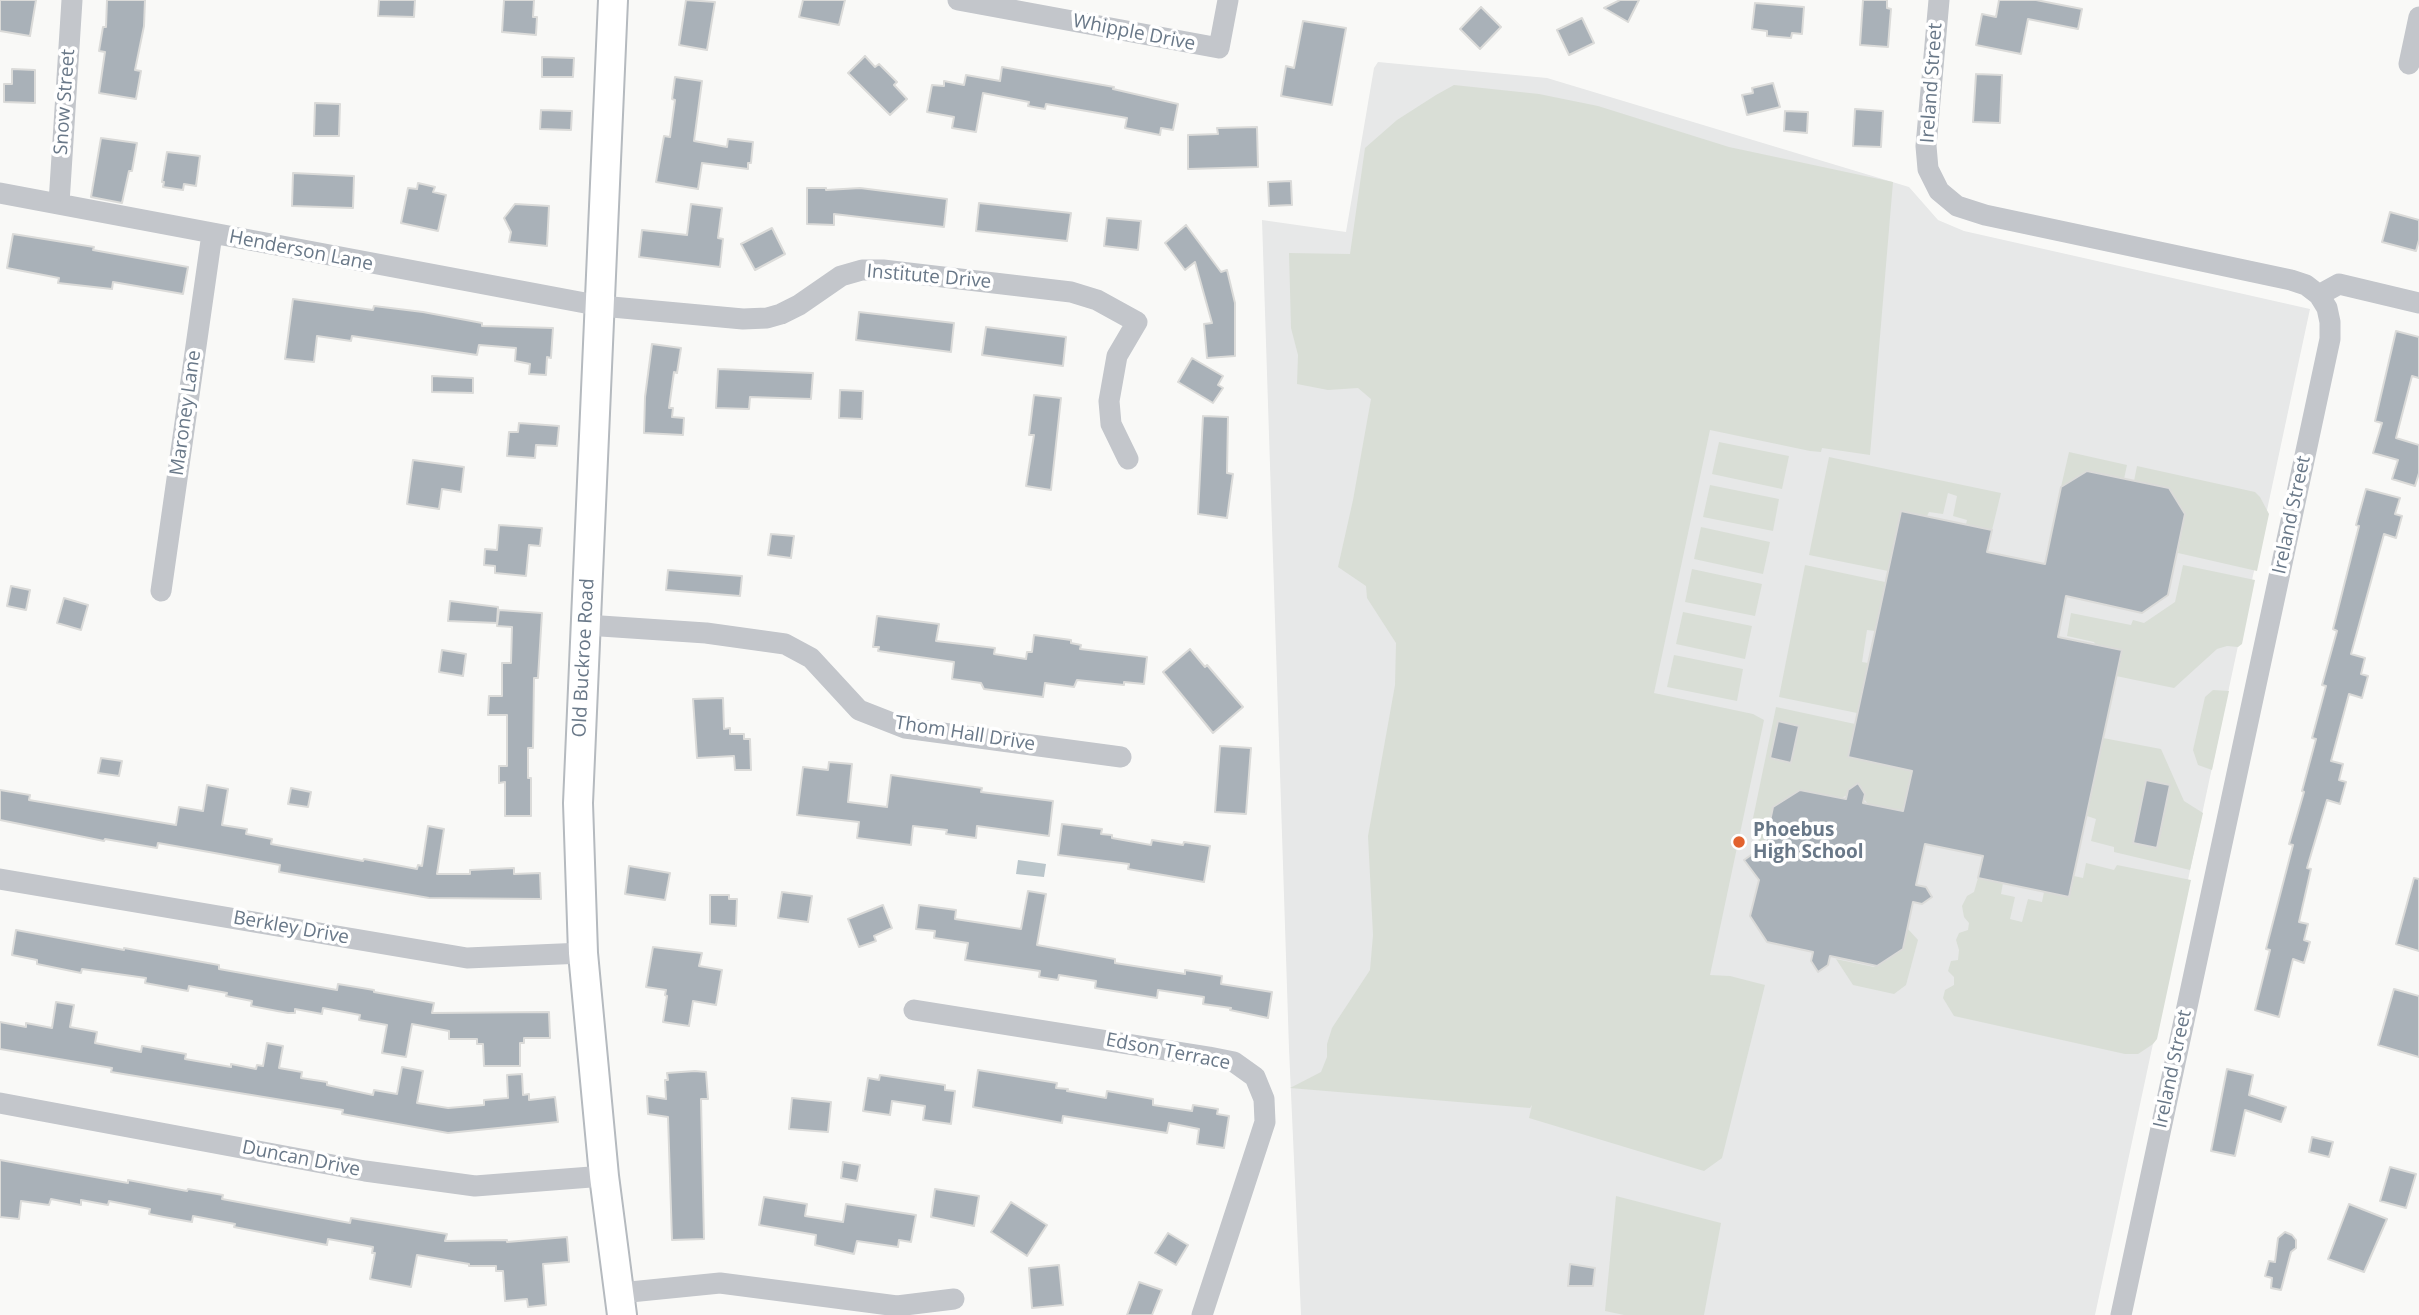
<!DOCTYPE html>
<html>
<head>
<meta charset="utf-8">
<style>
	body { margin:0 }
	canvas { display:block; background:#f9f9f7 }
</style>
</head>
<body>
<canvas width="2419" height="1315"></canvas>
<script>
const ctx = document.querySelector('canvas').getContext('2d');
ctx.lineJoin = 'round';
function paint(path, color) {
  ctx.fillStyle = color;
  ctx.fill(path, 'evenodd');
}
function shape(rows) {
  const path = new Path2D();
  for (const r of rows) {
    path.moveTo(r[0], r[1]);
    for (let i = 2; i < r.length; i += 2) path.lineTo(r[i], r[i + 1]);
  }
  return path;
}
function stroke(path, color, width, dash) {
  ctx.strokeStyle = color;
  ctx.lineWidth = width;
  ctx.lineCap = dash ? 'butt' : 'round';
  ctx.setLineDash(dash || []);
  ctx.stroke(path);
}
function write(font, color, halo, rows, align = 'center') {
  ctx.font = font + ' "Open Sans",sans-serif';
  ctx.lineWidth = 7;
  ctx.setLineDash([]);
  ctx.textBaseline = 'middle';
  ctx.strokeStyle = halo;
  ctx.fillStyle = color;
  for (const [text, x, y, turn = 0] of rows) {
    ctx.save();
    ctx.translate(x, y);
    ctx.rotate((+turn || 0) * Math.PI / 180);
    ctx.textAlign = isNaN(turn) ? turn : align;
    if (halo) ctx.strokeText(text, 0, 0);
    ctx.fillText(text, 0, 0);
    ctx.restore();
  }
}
const built = shape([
	[1378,62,1547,78,1909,187,1938,220,1964,231,2310,309,2095,1315,1301,1315,1289,1049,1262,220,1346,232,1374,68]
]);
const green = shape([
	[1454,85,1539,94,1598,106,1729,147,1893,182,1870,455,1822,448,1821,452,1810,451,1710,430,1654,693,1753,714,1764,720,1710,975,1730,976,1765,985,1722,1158,1704,1171,1529,1118,1532,1105,1530,1108,1290,1088,1321,1072,1327,1057,1327,1044,1332,1028,1370,970,1373,935,1368,836,1395,685,1396,643,1367,598,1366,586,1338,567,1353,500,1371,399,1358,388,1328,390,1297,384,1298,355,1291,328,1289,253,1350,254,1365,148,1397,120,1436,95],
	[1719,442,1789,456,1782,489,1712,474],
	[2069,452,2127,465,2124,479,2087,471,2061,487],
	[1829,457,2001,493,1992,530,1966,524,1967,520,1953,516,1957,496,1948,493,1943,514,1929,512,1927,516,1901,511,1888,571,1809,555],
	[2137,466,2255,492,2260,497,2269,514,2257,571,2178,553,2185,514,2169,488,2134,481],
	[1710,485,1779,499,1773,531,1703,517],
	[1701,527,1770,542,1763,574,1694,559],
	[1805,565,1885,582,1875,631,1867,630,1862,662,1868,663,1857,713,1779,697],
	[2183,565,2255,580,2242,644,2238,647,2227,646,2217,649,2174,688,2116,676,2094,642,2067,636,2071,613,2131,625,2133,620,2144,623,2175,602],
	[1692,569,1762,584,1755,616,1685,602],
	[1683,612,1752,626,1745,659,1676,644],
	[1674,655,1743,669,1737,701,1667,687],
	[2213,690,2229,691,2212,770,2198,765,2193,750,2205,697],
	[1776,707,1855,724,1848,757,1912,771,1903,811,1868,804,1864,799,1865,794,1855,785,1848,790,1847,795,1842,798,1800,790,1773,807,1764,850,1751,828],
	[2103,738,2161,749,2184,801,2203,813,2190,870,2114,852,2114,847,2091,841,2096,819,2087,816],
	[2086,863,2114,870,2117,865,2191,880,2157,1039,2153,1044,2138,1054,2125,1054,1954,1016,1943,998,1945,990,1954,985,1954,977,1948,971,1951,961,1958,960,1959,950,1956,940,1959,933,1968,930,1969,923,1964,917,1962,906,1967,896,1974,892,1978,878,2003,883,2001,894,2015,897,2010,919,2022,922,2028,899,2042,902,2044,892,2069,897,2074,876,2083,878],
	[1907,928,1918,940,1906,985,1894,994,1853,985,1836,959,1874,967,1903,949],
	[1616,1196,1721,1223,1704,1315,1624,1315,1605,1311]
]);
const water = shape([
	[1018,860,1046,864,1044,877,1016,874]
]);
const building = shape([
	[0,0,36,0,30,36,0,31,0,0],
	[107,0,145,0,144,26,135,70,141,71,136,99,99,93,105,52,99,51,103,27,106,27,107,0],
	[379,0,415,0,414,17,378,16,379,0],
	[504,0,534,0,533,17,537,17,536,35,502,32,504,0],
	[686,0,715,2,707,50,679,45,686,0],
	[803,0,845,0,839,25,799,17,803,0],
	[1620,0,1639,0,1628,22,1604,8,1620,0],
	[1863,0,1887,0,1887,8,1891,9,1888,47,1860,45,1863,0],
	[1999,0,2036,0,2082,9,2078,29,2028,19,2021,54,1976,45,1982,14,1996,17,1999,0],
	[1755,3,1804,7,1802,34,1792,33,1791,38,1767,36,1767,31,1752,29,1755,3],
	[1481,7,1501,27,1480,49,1460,29,1481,7],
	[1582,18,1594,43,1569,55,1557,30,1582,18],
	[1303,21,1346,28,1332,105,1281,96,1286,66,1294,68,1303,21],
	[865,56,875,67,879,64,897,82,894,85,907,99,890,115,848,73,865,56],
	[542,57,574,58,573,77,542,77,542,57],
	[1002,67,1114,87,1113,89,1178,104,1173,130,1161,128,1160,135,1125,128,1127,118,1046,104,1045,109,1028,106,1029,102,983,93,976,132,952,128,954,117,927,112,932,85,944,86,944,81,964,85,966,75,1000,81,1002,67],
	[12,69,35,70,35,103,4,102,4,84,12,84,12,69],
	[1976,74,2002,75,2000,123,1973,122,1976,74],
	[675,77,702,81,694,141,727,147,728,139,753,142,751,163,748,163,748,169,702,163,698,189,656,182,664,136,670,137,675,100,672,99,675,77],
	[1773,83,1780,107,1747,115,1742,95,1753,93,1752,88,1773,83],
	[315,103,340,104,339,136,314,136,315,103],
	[1855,109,1883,111,1881,147,1853,146,1855,109],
	[541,110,572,111,571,130,540,129,541,110],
	[1785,111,1808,112,1807,133,1784,131,1785,111],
	[1257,127,1258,167,1188,169,1188,135,1218,134,1217,128,1257,127],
	[101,138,137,143,132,171,129,171,122,203,91,197,101,138],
	[167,152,200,156,196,186,184,184,183,190,163,187,164,182,162,182,167,152],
	[293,173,354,176,353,208,292,206,293,173],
	[1291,181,1292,205,1269,206,1268,182,1291,181],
	[418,183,435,187,433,192,446,195,438,231,401,223,408,188,417,189,418,183],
	[807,188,826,188,826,190,860,188,947,199,944,227,834,214,834,225,807,224,807,188],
	[979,203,1071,213,1067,241,976,231,979,203],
	[515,204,549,206,547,246,509,242,511,232,504,218,515,204],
	[691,204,722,208,718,238,723,239,720,267,639,257,642,230,687,235,691,204],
	[2390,212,2419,220,2419,240,2416,251,2382,242,2390,212],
	[1107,218,1141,221,1138,250,1104,246,1107,218],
	[1186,225,1221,272,1227,270,1235,303,1235,356,1207,358,1204,324,1212,323,1195,262,1185,270,1165,243,1186,225],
	[772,228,785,254,755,270,741,244,772,228],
	[13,234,94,247,93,250,188,267,183,294,113,282,112,289,58,283,59,278,7,268,13,234],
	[293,299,373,310,374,306,423,312,482,323,482,326,553,328,551,358,547,357,546,375,529,374,530,364,515,361,516,348,479,345,477,355,352,336,351,341,317,336,314,362,285,359,293,299],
	[859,312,954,323,951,352,856,340,859,312],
	[986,327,1066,337,1063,366,982,355,986,327],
	[2396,331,2419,337,2419,378,2412,376,2396,438,2419,445,2419,473,2415,486,2392,479,2398,460,2373,453,2382,423,2375,421,2396,331],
	[652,344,681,348,677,373,674,372,669,408,673,408,672,417,684,418,683,435,644,433,645,397,652,344],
	[1192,358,1223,376,1218,385,1223,388,1213,403,1178,382,1192,358],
	[718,369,813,373,811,399,750,397,749,409,716,408,718,369],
	[432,376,473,378,473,393,432,392,432,376],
	[840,390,863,391,862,419,839,418,840,390],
	[1034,395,1061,398,1051,490,1026,486,1034,435,1029,435,1034,395],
	[1203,416,1228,417,1227,473,1233,474,1227,518,1198,514,1203,416],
	[519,423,559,426,557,446,536,445,535,458,507,456,509,432,518,432,519,423],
	[413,460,464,467,461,492,442,489,439,509,407,504,413,460],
	[2087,471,2169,488,2185,514,2168,595,2142,613,2066,596,2058,637,2122,650,2069,897,1978,878,1983,856,1925,844,1916,885,1926,887,1932,897,1922,904,1913,902,1903,949,1877,966,1830,956,1828,965,1818,972,1811,961,1813,952,1767,942,1750,916,1759,880,1744,860,1754,853,1763,854,1773,807,1800,790,1846,799,1848,790,1858,783,1865,794,1863,803,1903,811,1912,771,1848,757,1901,511,1992,530,1987,552,2045,564,2061,487,2087,471],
	[2366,489,2400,498,2395,514,2402,516,2396,538,2384,534,2351,654,2365,658,2361,674,2368,676,2362,698,2349,694,2331,761,2343,764,2339,780,2346,782,2340,804,2327,800,2307,868,2311,869,2299,922,2308,924,2304,940,2310,942,2304,963,2293,959,2279,1017,2255,1010,2270,950,2266,949,2293,845,2289,844,2304,792,2302,791,2316,739,2312,738,2326,686,2322,685,2337,631,2333,629,2359,526,2356,525,2366,489],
	[499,525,542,528,540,546,529,545,526,576,495,573,495,566,484,565,485,549,497,550,499,525],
	[771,534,794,536,791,558,768,555,771,534],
	[668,570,742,576,740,596,666,590,668,570],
	[11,586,30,590,26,610,7,606,11,586],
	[64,598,88,605,81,630,57,623,64,598],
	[450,601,498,607,497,623,448,621,450,601],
	[499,610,542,613,538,678,534,678,533,748,528,748,528,778,531,778,531,816,505,816,505,782,499,783,499,766,507,766,507,715,488,715,489,696,502,696,502,663,511,663,512,627,497,626,499,610],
	[877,616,939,624,936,641,995,648,994,654,1026,659,1027,652,1032,652,1034,635,1071,640,1071,643,1081,645,1080,649,1147,657,1144,684,1124,682,1124,685,1077,680,1074,687,1045,683,1043,697,984,689,981,683,952,679,954,662,878,651,879,647,873,647,877,616],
	[1190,649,1205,667,1207,665,1243,707,1213,733,1163,672,1190,649],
	[442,650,466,654,463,676,439,672,442,650],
	[723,698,724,729,730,728,730,734,744,734,744,739,750,739,751,770,735,770,734,756,697,758,693,699,723,698],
	[1778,721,1799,726,1791,763,1770,758,1778,721],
	[1220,746,1251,748,1246,814,1215,812,1220,746],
	[101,758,122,761,119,776,98,773,101,758],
	[829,762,852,764,848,802,887,807,891,775,982,788,981,792,1053,801,1049,836,977,826,976,838,946,834,947,830,913,826,911,845,857,838,859,822,797,815,803,767,828,770,829,762],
	[2146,780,2170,785,2157,848,2133,843,2146,780],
	[207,785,228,789,222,825,247,829,246,834,272,839,271,844,363,861,364,859,417,869,418,865,422,866,428,826,444,829,437,874,470,874,470,870,514,868,514,874,540,873,541,899,429,898,279,872,280,865,209,852,158,843,157,848,105,839,104,841,0,820,0,790,30,795,29,800,176,825,179,807,203,811,207,785],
	[291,788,311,792,308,807,288,804,291,788],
	[1062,824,1102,829,1101,834,1112,835,1112,838,1151,845,1152,840,1183,845,1184,842,1210,846,1204,882,1128,869,1129,864,1058,855,1062,824],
	[629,866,670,873,665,900,625,894,629,866],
	[2414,878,2419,879,2419,951,2396,944,2414,878],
	[1028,891,1046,894,1037,945,1115,959,1115,963,1185,974,1185,970,1222,976,1221,984,1272,992,1268,1018,1230,1010,1231,1008,1203,1004,1204,997,1158,990,1157,998,1095,988,1096,981,1059,975,1058,980,1039,977,1040,971,965,960,968,943,934,938,935,931,916,929,919,905,956,910,955,919,1021,929,1028,891],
	[782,892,812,896,808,922,778,918,782,892],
	[710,895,729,895,729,899,737,899,736,926,710,924,710,895],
	[883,905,892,928,874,936,876,941,859,947,848,919,883,905],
	[16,930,124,950,124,948,219,965,219,969,337,990,338,984,374,990,374,992,434,1003,432,1013,549,1012,550,1038,524,1038,524,1043,520,1043,520,1066,484,1066,483,1044,477,1044,477,1039,449,1039,449,1031,412,1024,406,1057,382,1053,387,1025,359,1020,360,1015,323,1008,322,1014,295,1009,295,1013,288,1013,251,1006,252,1001,226,996,227,993,189,986,188,991,145,983,146,978,82,969,81,973,37,964,37,960,12,955,16,930],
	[653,947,702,953,699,966,722,970,716,1005,693,1001,689,1026,663,1022,667,996,665,995,666,990,646,987,653,947],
	[2394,989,2419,996,2419,1057,2378,1045,2394,989],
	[56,1002,74,1005,70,1027,97,1032,95,1043,141,1052,142,1046,186,1054,185,1059,231,1067,231,1064,256,1069,257,1065,263,1066,267,1043,283,1046,279,1068,302,1072,301,1078,327,1082,327,1085,373,1095,374,1090,397,1094,402,1067,423,1071,417,1103,448,1108,484,1105,484,1100,508,1098,507,1075,522,1074,523,1095,529,1094,529,1100,555,1097,558,1122,448,1133,342,1114,343,1110,111,1072,112,1068,0,1049,0,1022,26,1027,26,1023,52,1028,56,1002],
	[2227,1069,2253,1075,2249,1095,2286,1107,2281,1122,2245,1110,2235,1156,2211,1151,2227,1069],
	[978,1070,1057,1083,1056,1088,1068,1089,1067,1091,1106,1098,1107,1091,1153,1099,1153,1105,1192,1111,1193,1105,1218,1109,1217,1114,1229,1116,1224,1148,1197,1144,1199,1129,1169,1123,1167,1133,1063,1116,1062,1123,973,1107,978,1070],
	[695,1071,706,1072,708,1099,701,1099,704,1239,672,1240,668,1117,648,1114,647,1096,666,1099,665,1080,668,1080,667,1073,695,1071],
	[880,1075,945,1085,945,1090,955,1091,951,1124,923,1120,925,1106,892,1101,890,1115,863,1111,868,1078,879,1080,880,1075],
	[792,1098,831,1102,828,1132,789,1129,792,1098],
	[2312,1137,2333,1142,2329,1157,2309,1152,2312,1137],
	[0,1160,128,1183,128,1180,187,1191,188,1189,223,1195,222,1199,350,1223,351,1218,447,1234,445,1241,507,1240,507,1242,567,1237,569,1262,543,1264,546,1305,528,1307,527,1299,505,1301,503,1271,496,1271,496,1266,469,1266,469,1264,417,1255,411,1287,370,1279,375,1253,372,1253,373,1247,328,1239,327,1245,234,1227,235,1224,193,1216,192,1222,164,1217,149,1214,150,1209,109,1201,108,1205,81,1200,81,1205,51,1199,49,1205,21,1201,19,1219,0,1217,0,1160],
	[843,1162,860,1165,857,1181,841,1178,843,1162],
	[2390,1167,2416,1174,2406,1208,2380,1201,2390,1167],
	[935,1189,979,1196,974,1226,931,1217,935,1189],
	[764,1197,807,1204,805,1216,843,1222,846,1204,916,1215,911,1242,899,1240,898,1247,857,1241,854,1254,815,1245,816,1235,759,1225,764,1197],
	[1011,1202,1047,1225,1027,1256,991,1232,1011,1202],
	[2349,1204,2387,1219,2364,1272,2328,1259,2349,1204],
	[2285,1232,2292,1235,2296,1240,2296,1248,2291,1252,2281,1290,2271,1288,2272,1278,2265,1276,2269,1261,2275,1262,2278,1238,2285,1232],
	[1168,1233,1188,1245,1176,1265,1155,1253,1168,1233],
	[1570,1264,1595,1268,1593,1286,1568,1286,1570,1264],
	[1059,1265,1063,1305,1032,1308,1029,1268,1059,1265],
	[1139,1282,1162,1290,1152,1315,1127,1315,1139,1282]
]);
const street = shape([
	[958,0,1219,48,1228,0],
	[1939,0,1926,146,1928,169,1939,191,1957,206,1985,215,2291,280,2306,285,2319,295,2327,308,2330,322,2330,339,2121,1315],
	[2409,64,2419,17],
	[0,193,601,306,743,319,767,318,781,314,799,305,841,276,862,270,883,270,1071,292,1097,300,1137,322,1117,356,1109,401,1111,424,1128,459],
	[59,203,72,0],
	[2319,295,2339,284,2419,303],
	[161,591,212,234],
	[586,625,706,633,785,644,811,658,859,710,905,728,1121,757],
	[0,879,467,958,583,953],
	[914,1010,1209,1057,1234,1062,1255,1077,1264,1099,1265,1122,1202,1315],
	[0,1103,365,1171,475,1186,604,1176],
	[620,1293,720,1283,897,1306,954,1299]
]);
const secondary = shape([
	[613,0,578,803,583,953,604,1176,622,1315]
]);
const markers = [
	[1739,842,7,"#e2622e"]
];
const streetNames = [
	["Whipple Drive",1134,33,11],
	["Ireland Street",1932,83,-86],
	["Snow Street",65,102,-86],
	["Henderson Lane",301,251,11],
	["Institute Drive",929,277,5],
	["Maroney Lane",186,413,-82],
	["Ireland Street",2292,515,-78],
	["Old Buckroe Road",584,658,-87],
	["Thom Hall Drive",965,734,9],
	["Berkley Drive",291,928,10],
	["Edson Terrace",1168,1052,11],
	["Ireland Street",2173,1069,-78],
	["Duncan Drive",301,1159,11]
];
const poiNames = [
	["Phoebus",1753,831],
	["High School",1753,853]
];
paint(built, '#e7e8e8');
paint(green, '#d9ded6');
paint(water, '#bbc6cb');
paint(building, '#a9b1b8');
stroke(building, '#dbdbd9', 2);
stroke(secondary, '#b5babf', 32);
stroke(street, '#c3c6cb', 21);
stroke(secondary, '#fff', 28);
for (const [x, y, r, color] of markers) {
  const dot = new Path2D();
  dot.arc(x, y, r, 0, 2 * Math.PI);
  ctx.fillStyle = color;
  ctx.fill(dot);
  stroke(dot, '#fff', 2.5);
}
write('19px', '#697888', '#fff', streetNames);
write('bold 19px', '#697888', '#fff', poiNames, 'left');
</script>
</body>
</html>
